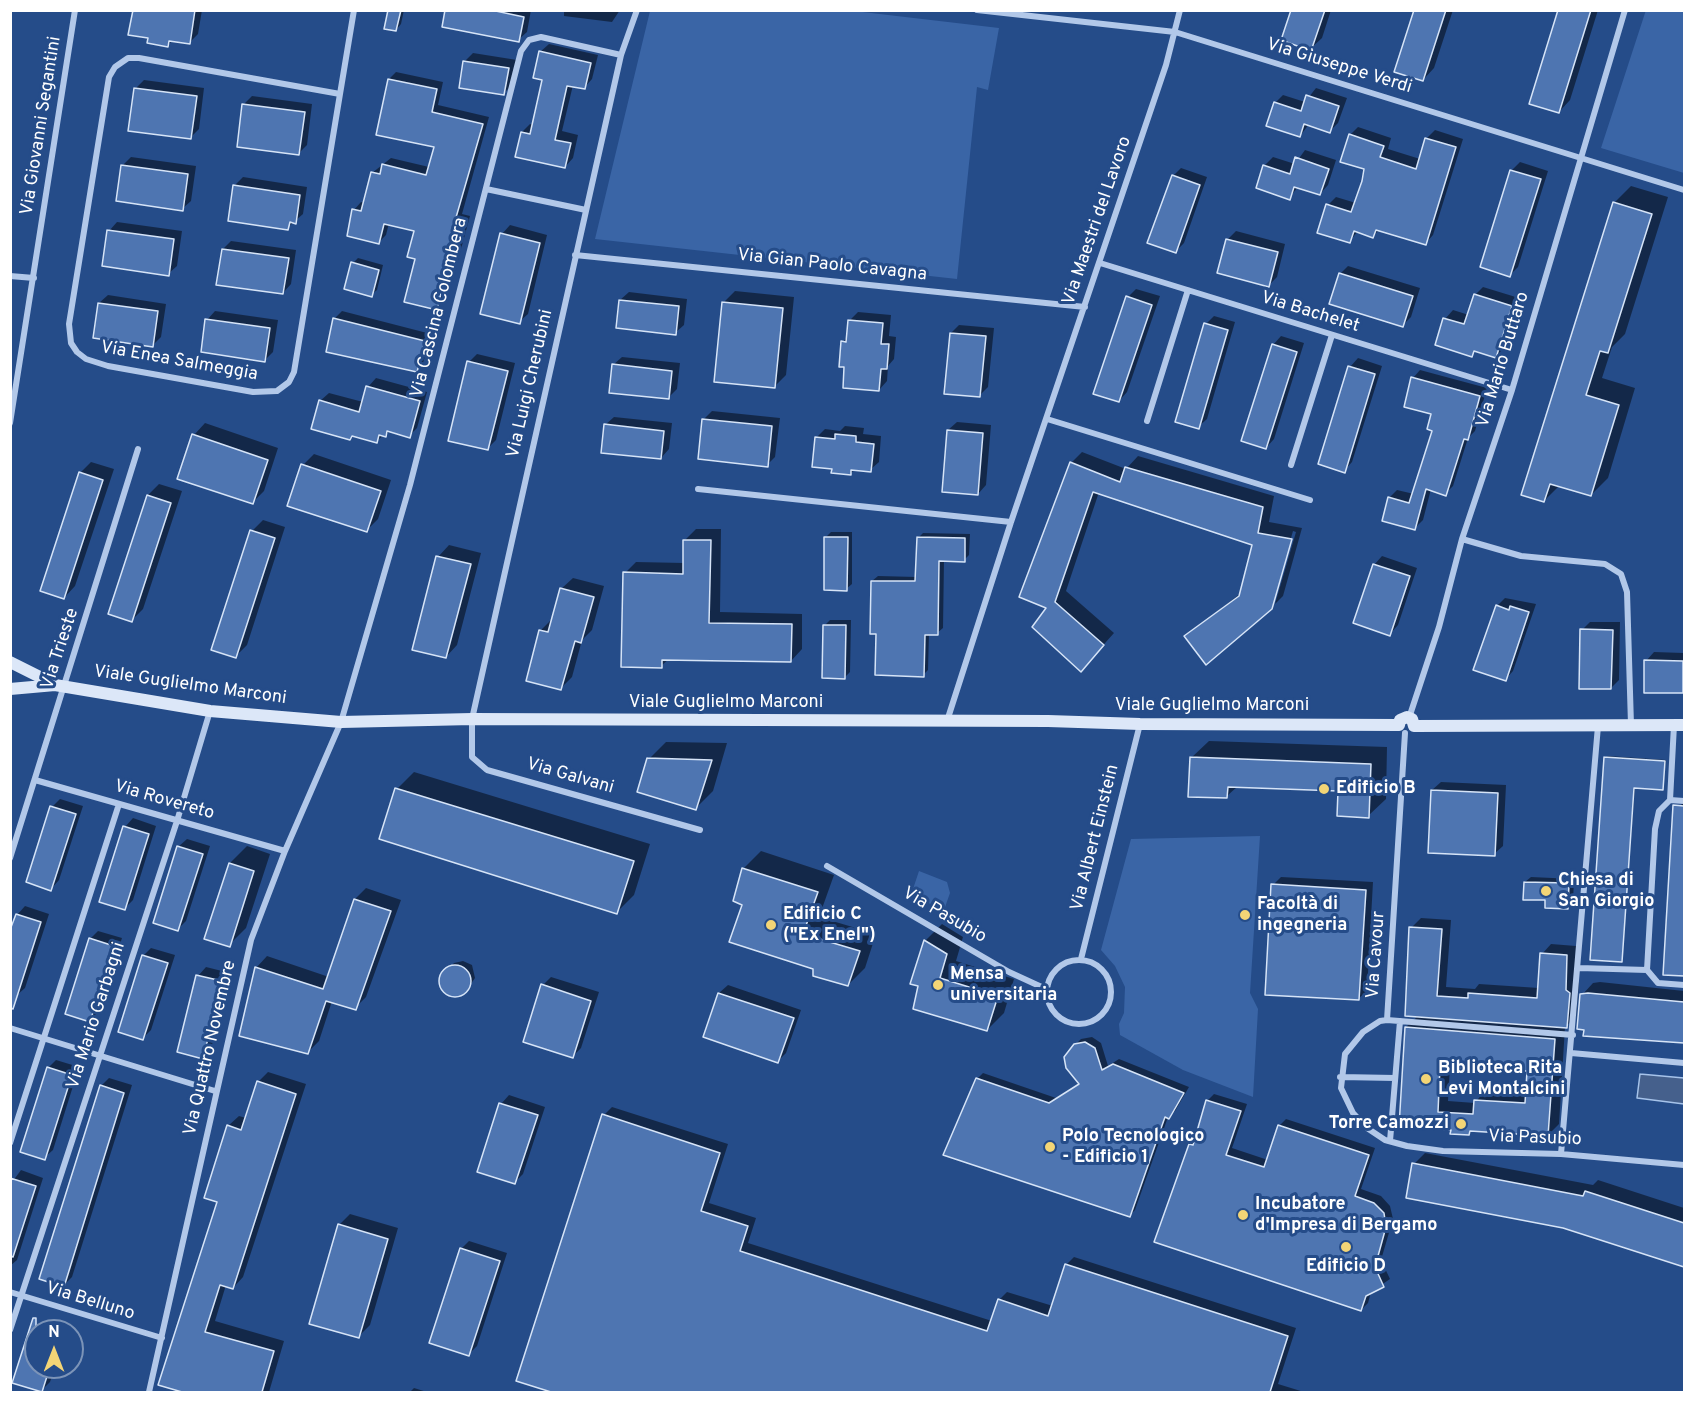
<!DOCTYPE html>
<html>
<head>
<meta charset="utf-8">
<style>
	body { margin:0 }
	#map { position:relative; width:1695px; height:1403px; overflow:hidden; background:#254c89; font-family:Overpass,sans-serif }
	canvas { display:block }
	.frame { position:absolute; inset:0; border:12px solid #fff; pointer-events:none }
	.north { position:absolute; left:24px; top:1319px; width:60px; height:60px; box-sizing:border-box; background:#254c89; border:2px solid #7c94b8; border-radius:50%; rotate:0deg; font-size:16px; font-weight:700; line-height:24px; text-align:center; color:#fff }
	.north::after { content:''; display:block; margin:auto; width:21px; height:27px; background:#f3d576; clip-path:polygon(50% 0,100% 100%,50% 72%,0 100%) }
</style>
</head>
<body>
<div id="map">
<canvas width="1695" height="1403"></canvas>
<div class="frame"></div>
<div class="north">N</div>
</div>
<script>
const ctx = document.querySelector('canvas').getContext('2d');
ctx.lineJoin = 'round';
function paint(path, color) {
  ctx.fillStyle = color;
  ctx.fill(path, 'evenodd');
}
function shape(rows) {
  const path = new Path2D();
  for (const r of rows) {
    if (r.length === 3) {
      path.moveTo(r[0] + r[2], r[1]);
      path.arc(r[0], r[1], r[2], 0, 2 * Math.PI);
      continue;
    }
    path.moveTo(r[0], r[1]);
    for (let i = 2; i < r.length; i += 2) path.lineTo(r[i], r[i + 1]);
  }
  return path;
}
function stroke(path, color, width, dash) {
  ctx.strokeStyle = color;
  ctx.lineWidth = width;
  ctx.lineCap = dash ? 'butt' : 'round';
  ctx.setLineDash(dash || []);
  ctx.stroke(path);
}
function write(font, color, halo, rows, align = 'center') {
  ctx.font = font + ' Overpass,sans-serif';
  ctx.lineWidth = 6;
  ctx.setLineDash([]);
  ctx.textBaseline = 'middle';
  ctx.strokeStyle = halo;
  ctx.fillStyle = color;
  for (const [text, x, y, turn = 0] of rows) {
    ctx.save();
    ctx.translate(x, y);
    ctx.rotate((+turn || 0) * Math.PI / 180);
    ctx.textAlign = isNaN(turn) ? turn : align;
    if (halo) ctx.strokeText(text, 0, 0);
    ctx.fillText(text, 0, 0);
    ctx.restore();
  }
}
const green = shape([
	[1646,10,1684,11,1684,173,1601,148],
	[854,11,999,28,988,90,977,87,957,279,595,239,650,11],
	[1260,836,1250,993,1258,1009,1253,1097,1183,1070,1120,1035,1119,1024,1124,1013,1125,987,1115,966,1101,950,1131,839],
	[919,871,947,882,950,893,944,910,911,895]
]);
const water = shape([
	[1640,1074,1684,1078,1684,1104,1637,1098,1640,1074]
]);
const shadow = shape([
	[134,10,202,10,198,34,189,43,173,40,168,45,149,37],
	[389,10,404,10,401,24,396,30],
	[447,10,531,10,527,32,518,40],
	[564,10,620,10,612,22,564,16],
	[1292,10,1331,10,1322,38,1310,49],
	[1416,10,1453,10,1434,68,1423,80],
	[1560,10,1598,10,1570,100,1559,112],
	[549,44,598,55,592,79,584,88,573,85,562,131,578,135,573,158,565,167,522,132,530,124,534,125,544,79,540,52],
	[473,53,517,60,512,85,504,93,464,62],
	[396,72,443,82,438,105,489,117,462,214,470,216,458,260,453,265,444,301,436,308,417,258,415,230,389,223,386,235,379,242,354,210,361,202,365,203,372,173,391,158,429,167,435,146,389,79],
	[144,80,204,88,199,129,191,137,135,89],
	[1316,88,1347,98,1338,123,1330,131,1309,124,1300,136,1275,103,1283,95,1305,102],
	[252,96,312,104,307,145,299,153,243,105],
	[1358,127,1391,138,1388,149,1420,159,1427,138,1435,130,1463,139,1433,235,1425,244,1379,230,1373,236,1358,231,1349,242,1328,205,1336,197,1356,203,1366,168,1350,135],
	[1305,150,1336,160,1328,185,1320,194,1298,187,1289,198,1264,166,1273,157,1295,164],
	[131,157,196,166,191,201,182,209,123,165],
	[1520,162,1548,171,1518,267,1510,275,1511,171],
	[1181,168,1207,177,1184,243,1175,252,1173,176],
	[243,177,307,187,303,214,287,228,234,186],
	[1631,186,1668,197,1625,334,1612,347,1602,378,1635,388,1608,478,1591,495,1560,485,1544,501,1614,203],
	[117,222,182,231,177,266,168,274,109,231],
	[510,225,547,235,528,314,519,322,502,234],
	[1236,231,1285,244,1277,277,1268,286,1227,240],
	[231,241,296,250,291,284,283,293,223,249],
	[358,258,383,265,377,290,371,295,353,263],
	[1348,266,1420,288,1411,317,1403,325,1340,274],
	[1483,287,1519,298,1504,348,1496,356,1477,350,1471,355,1445,319,1453,310,1469,315,1475,295],
	[1136,289,1160,296,1127,392,1119,401,1128,297],
	[735,291,794,297,786,375,775,386,724,302],
	[629,292,687,299,684,325,675,333,620,300],
	[108,295,166,304,161,337,153,345,99,303],
	[215,311,278,320,273,352,265,360,207,320],
	[342,311,431,334,423,363,416,370,328,351,335,318],
	[858,312,891,315,889,336,896,337,894,359,888,366,887,381,879,390,846,365,843,342,848,336,849,321],
	[1214,316,1235,322,1207,419,1198,427,1206,324],
	[959,325,994,328,988,387,980,395,951,333],
	[1281,336,1304,343,1274,439,1266,448,1273,345],
	[477,354,515,363,496,440,487,449,469,362],
	[622,357,680,363,677,389,669,397,613,365],
	[1358,358,1382,366,1352,462,1344,471,1350,367],
	[1420,370,1487,388,1475,431,1468,438,1453,486,1445,494,1431,489,1423,520,1415,528,1389,498,1397,490,1414,494,1434,430,1433,413,1413,378],
	[376,378,427,392,417,428,409,436,390,431,376,441,353,435,350,438,320,401,329,393,363,402,368,387],
	[712,411,780,418,775,457,767,465,704,419],
	[614,417,672,423,669,449,661,458,605,425],
	[957,422,991,425,986,485,978,494,948,430],
	[205,423,278,448,264,491,252,503,194,435],
	[845,426,864,428,863,434,881,436,879,462,870,470,855,469,850,474,833,468,817,437,825,429,840,431],
	[1082,452,1126,469,1138,456,1274,496,1269,522,1302,528,1283,596,1275,604,1296,532,1293,531,1271,608,1186,636,1241,593,1253,544,1099,492,1066,591,1114,633,1081,670,1049,607,1071,463],
	[314,454,391,480,378,519,366,531,303,465],
	[91,462,114,469,75,586,64,598,80,473],
	[159,484,182,491,143,609,132,620,148,495],
	[263,520,285,527,247,645,236,656,252,531],
	[696,529,721,529,720,612,802,614,802,649,791,661,669,659,661,666,625,573,636,562,685,563,685,540],
	[831,532,852,532,852,584,846,589,826,537],
	[923,533,970,534,969,555,964,560,944,560,943,628,937,633,929,633,928,670,923,675,878,633,872,581,878,576,917,577,918,538],
	[449,545,481,553,457,645,446,657,438,557],
	[1382,556,1417,568,1398,625,1390,634,1374,565],
	[573,578,604,586,592,630,582,640,572,677,561,688,540,631,552,619,561,589],
	[1505,598,1536,604,1513,671,1505,680,1497,606],
	[830,620,851,620,850,672,845,677,824,626],
	[1590,622,1620,622,1619,680,1611,688,1582,630],
	[1654,652,1684,653,1684,689,1682,692,1646,661],
	[1209,741,1387,747,1386,799,1368,816,1339,789,1238,786,1227,796,1191,758],
	[666,742,727,743,713,791,696,808,649,759],
	[1608,756,1666,760,1662,788,1635,786,1621,961,1605,758],
	[414,772,650,844,634,895,617,912,397,789],
	[1441,782,1506,785,1503,846,1494,854,1432,790],
	[60,799,83,806,59,880,51,889,52,807],
	[1684,802,1684,975,1665,974,1674,812],
	[133,818,156,826,133,900,124,909,125,827],
	[187,839,210,846,186,921,178,929,178,847],
	[247,846,270,854,246,928,229,945,230,863],
	[761,851,834,875,819,917,876,934,865,968,848,985,744,904,735,901,744,868],
	[1281,877,1373,882,1367,991,1358,999,1273,885],
	[1531,877,1574,879,1573,902,1568,908,1546,899,1525,882],
	[366,888,401,900,366,997,355,1008,332,1001,319,1041,307,1053,256,968,267,956,329,977,355,899],
	[25,906,49,914,25,988,16,996,17,915],
	[1421,918,1451,920,1446,987,1475,989,1479,984,1539,988,1542,954,1551,944,1576,946,1575,980,1579,983,1576,1017,1565,1027,1559,1124,1548,1135,1473,1130,1469,1134,1452,1128,1400,1126,1406,1027,1418,1016,1411,928],
	[1450,1066,1529,1069,1527,1092,1486,1089,1475,1103,1448,1101],
	[942,924,963,937,956,961,1014,979,1004,1013,987,1030,920,985,925,941],
	[98,931,122,938,98,1012,90,1021,90,939],
	[151,948,175,955,151,1030,143,1038,143,956],
	[463,961,472,965,475,978,465,992,451,995,441,985,442,976,454,963],
	[206,967,230,973,211,1049,203,1057,198,976],
	[551,977,599,992,581,1048,572,1057,543,985],
	[1600,982,1684,991,1684,1041,1585,1034,1582,995,1593,983],
	[728,985,801,1010,786,1053,778,1061,705,1036,719,993],
	[1092,1037,1101,1043,1108,1066,1119,1059,1189,1087,1175,1111,1168,1117,1135,1210,1130,1215,977,1079,983,1073,1056,1098,1080,1083,1075,1045,1081,1039],
	[56,1060,79,1067,53,1150,44,1158,48,1068],
	[268,1072,306,1084,243,1277,233,1288,226,1285,215,1321,284,1341,269,1392,187,1392,160,1384,219,1201,228,1126,239,1116,246,1118,258,1082],
	[109,1078,132,1085,72,1277,64,1285,101,1086],
	[1214,1094,1247,1104,1232,1148,1268,1160,1279,1126,1286,1119,1375,1148,1361,1189,1381,1196,1390,1206,1393,1219,1381,1260,1390,1279,1371,1292,1368,1303,1361,1310,1190,1144,1197,1138,1207,1101],
	[509,1095,545,1107,523,1174,515,1182,501,1104],
	[612,1107,728,1144,709,1203,756,1218,748,1243,992,1321,999,1300,1007,1292,1053,1306,1066,1265,1074,1257,1296,1328,1278,1384,1304,1392,556,1392,518,1380,604,1115],
	[1425,1153,1593,1185,1598,1180,1684,1208,1684,1266,1563,1227,1414,1164],
	[21,1170,43,1178,17,1260,10,1266,10,1185],
	[350,1214,398,1228,370,1325,358,1337,339,1225],
	[469,1241,507,1253,477,1346,469,1354,461,1249],
	[38,1326,53,1331,36,1331,36,1367,55,1367,50,1382,42,1390,14,1382,29,1334],
	[414,1388,427,1392,410,1392]
]);
const building = shape([
	[133,10,195,10,190,44,169,41,168,47,147,43,148,38,128,35,133,10],
	[388,10,401,10,396,31,384,29,388,10],
	[445,10,491,10,524,17,519,42,442,27,445,10],
	[1291,10,1325,10,1311,51,1281,40,1291,10],
	[1414,10,1446,10,1423,81,1394,72,1414,10],
	[1558,10,1591,10,1559,113,1529,104,1558,10],
	[539,51,591,63,585,89,567,86,555,140,571,143,565,168,515,157,521,132,530,134,542,80,533,78,539,51],
	[463,61,509,68,504,95,459,88,463,61],
	[388,79,437,89,432,112,483,124,455,221,463,223,451,269,447,268,437,310,404,302,415,259,407,257,414,231,384,224,379,244,347,236,352,209,361,211,371,172,380,174,382,164,426,175,434,147,376,135,388,79],
	[134,88,197,96,191,139,128,131,134,88],
	[1306,95,1339,106,1330,133,1304,124,1300,137,1266,126,1274,102,1301,111,1306,95],
	[242,104,305,112,299,155,237,147,242,104],
	[1349,134,1384,146,1380,157,1416,169,1425,138,1456,147,1426,245,1376,230,1373,238,1354,231,1350,243,1317,233,1326,204,1351,212,1362,181,1364,169,1340,162,1349,134],
	[1295,157,1329,169,1320,195,1294,187,1290,200,1256,188,1263,165,1290,174,1295,157],
	[121,165,188,174,183,211,116,201,121,165],
	[1510,170,1541,179,1510,277,1480,267,1510,170],
	[1172,175,1200,185,1176,253,1147,243,1172,175],
	[233,185,300,195,296,224,290,222,288,230,228,221,233,185],
	[1613,202,1652,214,1608,353,1600,351,1586,395,1619,405,1591,496,1550,484,1544,502,1521,495,1613,202],
	[107,230,174,239,169,276,102,266,107,230],
	[500,233,540,243,520,324,480,314,500,233],
	[1226,239,1278,252,1269,287,1217,273,1226,239],
	[222,249,289,258,283,294,216,285,222,249],
	[351,262,379,270,372,297,344,289,351,262],
	[1339,273,1413,296,1403,327,1329,304,1339,273],
	[1474,294,1512,306,1496,358,1474,351,1472,357,1435,345,1443,318,1464,324,1474,294],
	[1126,296,1152,305,1119,402,1093,394,1126,296],
	[619,300,679,306,676,335,616,328,619,300],
	[722,302,783,308,775,388,714,382,722,302],
	[98,303,158,311,153,347,93,338,98,303],
	[333,318,425,341,417,372,326,352,333,318],
	[205,319,270,328,265,362,201,352,205,319],
	[848,320,883,323,881,344,889,344,887,369,881,369,879,391,843,388,844,367,839,367,841,341,846,342,848,320],
	[1204,323,1228,330,1199,429,1175,422,1204,323],
	[950,333,986,336,980,397,944,394,950,333],
	[1272,344,1297,352,1266,449,1241,441,1272,344],
	[467,361,508,371,488,450,448,441,467,361],
	[612,364,672,371,669,399,609,393,612,364],
	[1348,366,1375,374,1345,473,1318,464,1348,366],
	[1411,377,1480,396,1468,440,1464,439,1446,496,1426,489,1415,530,1382,521,1388,497,1409,503,1432,431,1427,429,1431,414,1404,407,1411,377],
	[366,386,420,401,410,438,387,431,386,437,379,435,377,443,352,436,350,440,311,429,319,400,359,412,366,386],
	[702,419,772,426,768,467,698,459,702,419],
	[604,424,664,431,661,459,601,453,604,424],
	[947,430,983,433,978,495,942,492,947,430],
	[192,434,268,460,253,504,177,479,192,434],
	[835,434,856,436,856,442,874,444,871,472,851,470,851,475,831,473,832,469,812,467,815,437,835,439,835,434],
	[1070,462,1120,482,1125,467,1263,507,1258,533,1292,539,1272,609,1206,665,1184,636,1239,596,1252,545,1093,492,1055,602,1104,645,1081,672,1032,627,1046,608,1019,597,1070,462],
	[301,464,381,491,367,532,287,506,301,464],
	[79,472,103,480,64,599,40,591,79,472],
	[147,495,171,503,132,622,108,614,147,495],
	[250,530,275,538,236,658,211,650,250,530],
	[824,537,848,537,847,591,824,590,824,537],
	[917,537,965,538,965,562,939,561,938,635,925,635,924,677,875,675,876,634,870,634,871,581,915,581,917,537],
	[683,540,711,540,709,623,792,624,791,662,662,660,662,668,621,667,623,572,683,574,683,540],
	[436,556,471,564,446,658,412,650,436,556],
	[1373,564,1410,576,1390,636,1353,623,1373,564],
	[560,588,594,597,581,643,575,641,561,690,526,681,539,630,548,632,560,588],
	[1496,605,1509,610,1510,606,1529,612,1506,681,1473,670,1496,605],
	[823,625,846,625,845,679,822,678,823,625],
	[1580,629,1613,630,1611,689,1579,689,1580,629],
	[1644,660,1683,661,1683,693,1644,693,1644,660],
	[1190,757,1371,764,1369,818,1337,816,1338,791,1228,787,1227,798,1188,797,1190,757],
	[1604,757,1665,761,1663,790,1634,788,1622,962,1590,960,1604,757],
	[647,758,712,760,696,810,637,792,647,758],
	[395,788,634,861,617,914,379,839,395,788],
	[1431,790,1498,793,1495,856,1428,853,1431,790],
	[1673,805,1684,806,1684,976,1663,975,1673,805],
	[50,806,76,814,51,891,26,882,50,806],
	[123,826,149,834,125,910,99,902,123,826],
	[177,846,203,854,178,931,153,923,177,846],
	[229,863,254,871,230,947,204,939,229,863],
	[742,868,818,892,803,934,860,951,848,986,813,976,813,969,729,942,742,905,733,901,742,868],
	[1524,882,1569,883,1568,909,1545,908,1545,900,1523,900,1524,882],
	[1271,884,1366,890,1359,1000,1265,995,1271,884],
	[354,899,391,911,356,1010,326,1001,308,1054,239,1036,255,967,323,989,354,899],
	[16,914,41,922,13,1009,10,1008,10,930,16,914],
	[1409,927,1442,929,1437,996,1468,998,1468,993,1537,998,1540,953,1567,955,1566,990,1570,993,1567,1028,1405,1016,1409,927],
	[89,938,114,946,90,1022,65,1014,89,938],
	[924,940,947,954,940,978,998,996,987,1031,913,1009,918,986,910,984,924,940],
	[142,955,168,963,143,1040,118,1032,142,955],
	[455,981,16],
	[196,975,222,981,203,1059,177,1052,196,975],
	[541,984,591,1001,573,1058,523,1042,541,984],
	[718,993,794,1018,778,1063,703,1037,718,993],
	[1588,993,1684,1002,1684,1043,1583,1036,1584,1030,1577,1029,1580,994,1588,993],
	[1405,1027,1555,1039,1548,1136,1470,1131,1469,1135,1450,1134,1451,1130,1399,1127,1405,1027],
	[1440,1067,1527,1071,1525,1103,1474,1100,1473,1114,1438,1112,1440,1067],
	[1085,1042,1095,1048,1102,1070,1113,1064,1184,1093,1169,1119,1165,1117,1130,1217,943,1155,976,1078,1049,1103,1079,1084,1066,1068,1064,1057,1074,1044,1085,1042],
	[47,1067,72,1075,45,1160,20,1152,47,1067],
	[257,1081,296,1094,233,1289,220,1285,205,1332,274,1351,262,1392,182,1392,158,1385,217,1202,204,1198,227,1125,241,1130,257,1081],
	[100,1085,124,1093,64,1287,39,1279,100,1085],
	[1206,1100,1241,1111,1226,1155,1264,1167,1278,1125,1369,1155,1355,1196,1374,1203,1384,1213,1386,1227,1375,1267,1384,1287,1366,1296,1361,1311,1154,1242,1189,1144,1193,1145,1206,1100],
	[499,1103,538,1115,515,1184,477,1172,499,1103],
	[602,1114,720,1153,701,1211,748,1226,740,1251,987,1331,998,1299,1048,1316,1065,1264,1288,1336,1270,1392,551,1392,516,1381,602,1114],
	[1412,1163,1583,1196,1585,1191,1684,1223,1684,1267,1563,1228,1406,1198,1412,1163],
	[10,1178,36,1186,13,1257,10,1256,10,1178],
	[338,1224,388,1239,359,1338,309,1324,338,1224],
	[460,1248,500,1261,469,1356,429,1343,460,1248],
	[33,1318,36,1318,36,1367,50,1367,42,1392,12,1383,33,1318]
]);
const street = shape([
	[977,10,1175,32,1684,190],
	[621,55,472,719,472,757,487,770,700,830],
	[340,94,139,58,128,58,115,67,109,77,69,324,71,343,77,352,86,359,108,366,253,392,277,391,289,382,294,372,340,94,354,10],
	[486,189,586,210],
	[575,255,1085,307],
	[1100,263,1512,390],
	[10,276,34,278],
	[1047,419,1310,500],
	[1147,421,1188,290],
	[10,423,75,10],
	[1291,465,1332,335],
	[698,489,1011,522],
	[1462,539,1521,556,1605,564,1621,574,1627,592,1631,725],
	[1409,718,1439,627,1462,539,1512,390,1625,10],
	[947,721,1011,522,1166,65,1180,10],
	[1674,725,1670,800,1659,811,1655,829,1647,970,1658,983,1684,985],
	[35,780,285,851],
	[1670,800,1684,801],
	[10,858,138,449],
	[827,866,1009,972,1046,989],
	[1081,959,1140,724],
	[1079,992,32],
	[1579,968,1647,970],
	[1387,1020,1405,733],
	[10,1028,215,1091],
	[1573,1035,1387,1020,1380,1021,1363,1032,1345,1054,1341,1088,1353,1113,1367,1128,1385,1140,1407,1146,1443,1151,1561,1154,1684,1165],
	[1571,1053,1684,1063],
	[1340,1077,1395,1078],
	[1390,1141,1400,1021],
	[10,1143,119,804],
	[1561,1154,1598,726],
	[10,1292,162,1338],
	[10,1330,177,821,210,711],
	[149,1392,251,940,285,851,341,722,410,485,521,51,529,40,541,37,621,55,637,10]
]);
const secondary = shape([
	[10,662,54,684],
	[10,689,55,685,210,711,341,722,472,719,1048,721,1140,724,1399,725],
	[1399,725,1400,720,1407,717,1412,719,1414,726],
	[1414,726,1684,725]
]);
const markers = [
	[1324,789,6,"#f3d576"],
	[1546,891,6,"#f3d576"],
	[1245,915,6,"#f3d576"],
	[771,925,6,"#f3d576"],
	[938,985,6,"#f3d576"],
	[1426,1079,6,"#f3d576"],
	[1461,1124,6,"#f3d576"],
	[1050,1147,6,"#f3d576"],
	[1243,1215,6,"#f3d576"],
	[1346,1247,6,"#f3d576"]
];
const streetNames = [
	["Via Giuseppe Verdi",1339,67,17],
	["Via Giovanni Segantini",42,126,-81],
	["Via Maestri del Lavoro",1098,221,-71],
	["Via Gian Paolo Cavagna",832,266,6],
	["Via Cascina Colombera",440,308,-76],
	["Via Bachelet",1310,313,17],
	["Via Mario Buttaro",1504,360,-73],
	["Via Enea Salmeggia",179,362,10],
	["Via Luigi Cherubini",531,384,-77],
	["Via Trieste",61,649,-72],
	["Viale Guglielmo Marconi",190,686,8],
	["Viale Guglielmo Marconi",726,703],
	["Viale Guglielmo Marconi",1212,706],
	["Via Galvani",570,777,16],
	["Via Rovereto",164,801,16],
	["Via Albert Einstein",1096,838,-76],
	["Via Pasubio",944,916,30],
	["Via Cavour",1377,955,-86],
	["Via Mario Garbagni",97,1016,-72],
	["Via Quattro Novembre",211,1048,-77],
	["Via Pasubio",1535,1139,2],
	["Via Belluno",90,1302,17]
];
const poiNames = [
	["Edificio B",1336,789],
	["Chiesa di",1558,881],
	["San Giorgio",1558,902],
	["Facoltà di",1257,905],
	["ingegneria",1257,926],
	["Edificio C",783,915],
	["(\"Ex Enel\")",783,936],
	["Mensa",950,975],
	["universitaria",950,996],
	["Biblioteca Rita",1438,1069],
	["Levi Montalcini",1438,1090],
	["Torre Camozzi",1449,1124,"right"],
	["Polo Tecnologico",1062,1137],
	["- Edificio 1",1062,1158],
	["Incubatore",1255,1205],
	["d'Impresa di Bergamo",1255,1226],
	["Edificio D",1346,1267,"center"]
];
paint(green, '#3a65a6');
paint(water, '#45608c');
stroke(water, '#a6c3ea', 1.5);
paint(shadow, '#0007');
paint(building, '#4e75b1');
stroke(building, '#d6e4f7', 1.5);
stroke(street, '#b2c8e9', 6);
stroke(secondary, '#dce7f8', 12);
for (const [x, y, r, color] of markers) {
  const dot = new Path2D();
  dot.arc(x, y, r, 0, 2 * Math.PI);
  ctx.fillStyle = color;
  ctx.fill(dot);
  stroke(dot, '#254c89', 2);
}
write('18px', '#fff', '#254c89', streetNames);
write('bold 18px', '#fff', '#254c89', poiNames, 'left');
</script>
</body>
</html>
